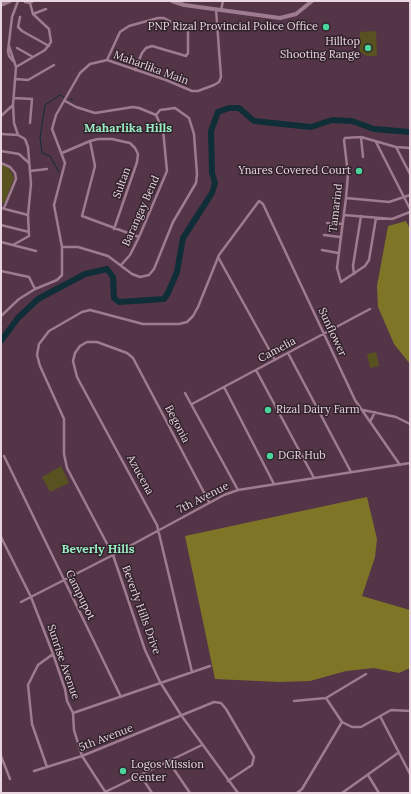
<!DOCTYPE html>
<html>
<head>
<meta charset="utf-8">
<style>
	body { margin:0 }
	#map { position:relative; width:411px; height:794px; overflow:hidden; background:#543548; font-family:Lora,serif }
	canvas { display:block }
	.frame { position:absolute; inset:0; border:2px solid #ead6e1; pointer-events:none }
</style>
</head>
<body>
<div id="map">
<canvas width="411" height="794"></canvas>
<div class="frame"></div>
</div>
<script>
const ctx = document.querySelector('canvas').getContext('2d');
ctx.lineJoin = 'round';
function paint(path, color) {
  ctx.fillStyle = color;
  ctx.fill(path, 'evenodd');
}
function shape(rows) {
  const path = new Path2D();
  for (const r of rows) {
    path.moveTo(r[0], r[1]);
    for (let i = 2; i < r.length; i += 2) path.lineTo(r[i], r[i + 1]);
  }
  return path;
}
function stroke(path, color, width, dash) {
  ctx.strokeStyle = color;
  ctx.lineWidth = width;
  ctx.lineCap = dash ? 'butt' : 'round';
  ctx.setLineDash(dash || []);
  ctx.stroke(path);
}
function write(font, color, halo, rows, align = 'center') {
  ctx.font = font + ' Lora,serif';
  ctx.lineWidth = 3;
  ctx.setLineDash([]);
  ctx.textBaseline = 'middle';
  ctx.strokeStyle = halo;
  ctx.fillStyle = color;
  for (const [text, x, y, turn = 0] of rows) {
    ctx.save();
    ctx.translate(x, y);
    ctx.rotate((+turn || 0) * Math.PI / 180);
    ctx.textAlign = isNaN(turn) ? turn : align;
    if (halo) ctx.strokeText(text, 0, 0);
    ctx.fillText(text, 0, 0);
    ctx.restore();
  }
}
const green = shape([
	[376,31,377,56,367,56,360,52,360,32],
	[1,164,9,168,14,178,5,202,1,204],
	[376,352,379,366,370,368,367,354],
	[61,466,69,483,50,492,42,477]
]);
const forest = shape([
	[406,221,410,229,410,364,394,344,378,307,377,286,388,226],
	[367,497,377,539,375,557,362,596,410,610,410,668,399,673,374,668,346,671,310,681,280,682,215,679,185,536]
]);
const stream = shape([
	[70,99,73,100],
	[59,172,50,156,42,153,40,138,45,105,60,95,64,97]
]);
const river = shape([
	[1,341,18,318,38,299,85,274,107,269,113,277,114,298,119,302,164,299,168,293,177,272,183,238,212,193,215,183,212,173,211,131,218,112,229,108,239,108,254,121,263,122,311,127,332,120,352,121,374,129,410,132]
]);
const street = shape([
	[25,2,30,3,33,1],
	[221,10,223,1],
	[33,14,46,9],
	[20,17,18,27,22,31,49,46],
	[9,46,16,67,13,105,14,123,18,135],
	[17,48,33,57],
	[107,60,120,32,129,26,158,18,164,18,188,31,188,53,186,56,152,46,146,48,142,53,135,70],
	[13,61,9,56,8,51,12,17,18,1],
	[16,67,45,50,51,42,49,29,33,14,30,3],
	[15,79,28,80,54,65],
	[14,98,32,99,30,123],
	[65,101,76,107,95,113,133,107,139,108,156,115,163,130,167,171,139,237,130,255,121,265],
	[1,116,13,105],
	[1,134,18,135,25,139,28,147,31,184,28,215,29,236,13,245],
	[361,137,363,157],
	[90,141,95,166,82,216,139,237],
	[376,142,410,209],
	[396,147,410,174],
	[1,151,19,154,29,163],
	[62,153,90,141,98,139,112,139,125,142,130,143,135,148,138,154,137,162,114,229],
	[1,163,10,167,15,173,16,179,4,208],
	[30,171,47,169],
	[346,198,389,202,410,195],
	[1,208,28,215],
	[344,215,392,219,410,212],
	[376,218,369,260,365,266,341,282,337,268,346,198,348,174,344,140,345,138,361,137,396,147,410,148],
	[327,223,343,224],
	[1,225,29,232],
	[324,235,340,237],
	[1,242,36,251],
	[62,247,78,247,108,256,132,274,140,277,149,275,154,269,173,222,196,183,197,174,194,134,189,118,175,108,160,110,156,115],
	[322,250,338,253],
	[218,257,275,360],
	[1,271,29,277,35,289],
	[354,274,353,266,361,216],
	[1,316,19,299,35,289,57,280,62,275,62,247,54,205,65,163,52,129,56,115,80,73,90,64,107,60,166,80,192,91,198,91,214,85,219,82,221,77,216,9],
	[288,353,351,472],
	[256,370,314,478],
	[224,387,274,484],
	[185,393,238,490],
	[192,404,370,309],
	[363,410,396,417,410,424],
	[370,422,375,412],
	[4,456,121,697],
	[1,537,31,597,53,654,65,689,67,701,73,713,74,730,82,756,106,793],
	[21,602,113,555,224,495,238,490,410,463],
	[192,672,157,525,77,377,73,361,75,353,80,346,87,342,97,342,127,353,133,358,209,502],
	[326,698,342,722,352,727,361,727,391,710,410,711],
	[294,701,326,698,366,674],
	[73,713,210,666],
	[380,716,410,774],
	[1,756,10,779],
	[169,762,190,793],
	[47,767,32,724,28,685,38,665,53,654],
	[34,771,82,756,214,702,221,703,226,709,254,757,252,765,228,781],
	[368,775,379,793],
	[141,776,152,793],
	[103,793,202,745],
	[238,793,181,715,160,682,145,650,113,555,67,468,64,454,64,419,40,366,37,355,39,344,49,331,82,312,90,310,143,324,179,324,187,322,193,316,198,307,219,255,259,201,263,204,355,400,400,465],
	[297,793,302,789,342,722],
	[342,793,398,753]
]);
const secondary = shape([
	[172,1,184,5,280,18,296,14,312,1],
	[1,5,10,1]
]);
const markers = [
	[326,27,4,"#4bd49b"],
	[368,48,4,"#4bd49b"],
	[359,171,4,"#4bd49b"],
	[268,410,4,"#4bd49b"],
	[270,456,4,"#4bd49b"],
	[123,771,4,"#4bd49b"]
];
const poiNames = [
	["PNP Rizal Provincial Police Office",318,27],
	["Hilltop",360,42],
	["Shooting Range",360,55],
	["Ynares Covered Court",351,171],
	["Rizal Dairy Farm",276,410,"left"],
	["DGR Hub",278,456,"left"],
	["Logos Mission",131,765,"left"],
	["Center",131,778,"left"]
];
const streetNames = [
	["Maharlika Main",151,68,20],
	["Sultan",122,183,-70],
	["Tamarind",336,208,-83],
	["Barangay Bend",141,211,-66],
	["Sunflower",332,332,65],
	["Camelia",277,350,-28],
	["Begonia",177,424,62],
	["Azucena",140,475,61],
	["7th Avenue",203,498,-27],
	["Campupot",80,595,64],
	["Beverly Hills Drive",141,610,70],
	["Sunrise Avenue",63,662,71],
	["5th Avenue",106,738,-21]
];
const neighbourhoodNames = [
	["Maharlika Hills",128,129],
	["Beverly Hills",98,550]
];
paint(green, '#585221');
paint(forest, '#7f7527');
stroke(stream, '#102e37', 1);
stroke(river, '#102e37', 6);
stroke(street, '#9f7b90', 2.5);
stroke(secondary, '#9f7b90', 4);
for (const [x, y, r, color] of markers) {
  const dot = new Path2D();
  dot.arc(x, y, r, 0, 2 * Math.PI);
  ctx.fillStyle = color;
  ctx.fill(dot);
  stroke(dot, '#31222b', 1.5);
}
write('11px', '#ead6e1', '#31222b', poiNames, 'right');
write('11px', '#ead6e1', '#31222b', streetNames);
write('bold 12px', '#98ecc3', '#31222b', neighbourhoodNames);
</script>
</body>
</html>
